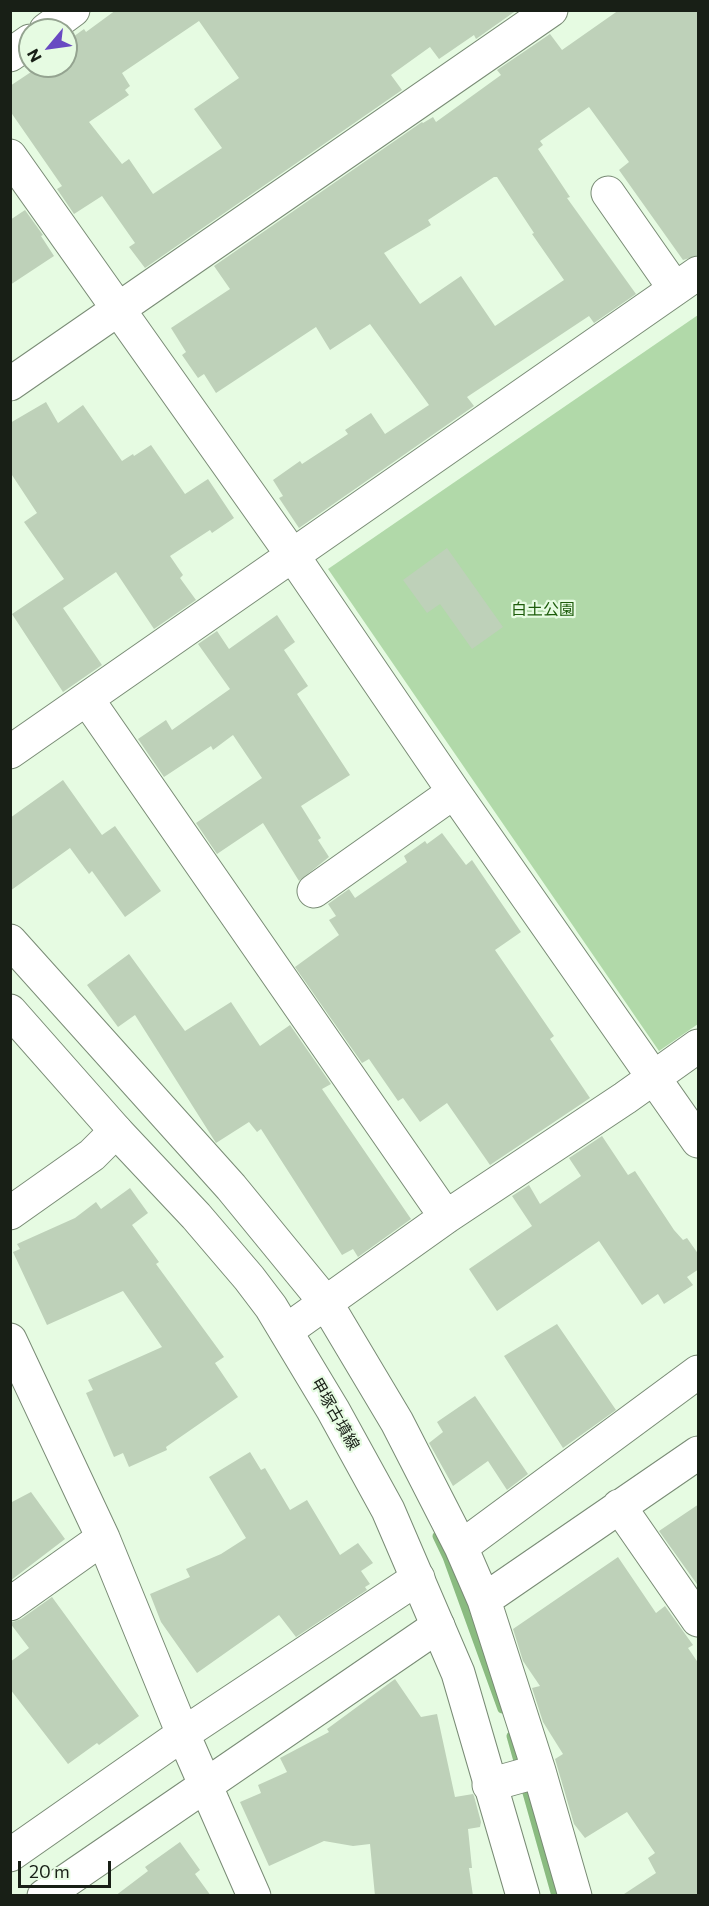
<!DOCTYPE html>
<html>
<head>
<meta charset="utf-8">
<style>
	body { margin:0 }
	#map { position:relative; width:709px; height:1906px; overflow:hidden; background:#e6fbe2; font-family:Commissioner,sans-serif }
	canvas { display:block }
	.frame { position:absolute; inset:0; border:12px solid #181f16; pointer-events:none }
	.north { position:absolute; left:18px; top:18px; width:60px; height:60px; box-sizing:border-box; background:#e6fbe2; border:2px solid #94a390; border-radius:50%; rotate:241deg; font-size:16px; font-weight:700; line-height:24px; text-align:center; color:#181f16 }
	.north::after { content:''; display:block; margin:auto; width:21px; height:27px; background:#6849c2; clip-path:polygon(50% 0,100% 100%,50% 72%,0 100%) }
	.scale { position:absolute; left:18px; top:1861px; width:93px; height:27px; box-sizing:border-box; border:3px solid #181f16; border-top:0; padding-left:8px; font-size:18px; line-height:21px; white-space:nowrap; color:#181f16; -webkit-text-stroke:4px #e6fbe2; paint-order:stroke }
</style>
</head>
<body>
<div id="map">
<canvas width="709" height="1906"></canvas>
<div class="frame"></div>
<div class="north">N</div>
<div class="scale">20 m</div>
</div>
<script>
const ctx = document.querySelector('canvas').getContext('2d');
ctx.lineJoin = 'round';
function paint(path, color) {
  ctx.fillStyle = color;
  ctx.fill(path, 'evenodd');
}
function shape(rows) {
  const path = new Path2D();
  for (const r of rows) {
    path.moveTo(r[0], r[1]);
    for (let i = 2; i < r.length; i += 2) path.lineTo(r[i], r[i + 1]);
  }
  return path;
}
function stroke(path, color, width, dash) {
  ctx.strokeStyle = color;
  ctx.lineWidth = width;
  ctx.lineCap = dash ? 'butt' : 'round';
  ctx.setLineDash(dash || []);
  ctx.stroke(path);
}
function write(font, color, halo, rows, align = 'center') {
  ctx.font = font + ' Commissioner,"Noto Sans JP",sans-serif';
  ctx.lineWidth = 4.5;
  ctx.setLineDash([]);
  ctx.textBaseline = 'middle';
  ctx.strokeStyle = halo;
  ctx.fillStyle = color;
  for (const [text, x, y, turn = 0] of rows) {
    ctx.save();
    ctx.translate(x, y);
    ctx.rotate((+turn || 0) * Math.PI / 180);
    ctx.textAlign = isNaN(turn) ? turn : align;
    if (halo) ctx.strokeText(text, 0, 0);
    ctx.fillText(text, 0, 0);
    ctx.restore();
  }
}
const green = shape([
	[698,315,698,1024,659,1051,328,569]
]);
const stream = shape([
	[437,1536,447,1557,502,1709],
	[511,1736,556,1896]
]);
const building = shape([
	[116,10,517,10,476,39,474,35,439,59,430,47,391,75,402,90,145,268,129,247,135,243,102,196,74,214,57,189,62,186,10,111,10,86,40,66,66,66,66,42,84,29,86,32],
	[199,21,239,78,194,109,222,148,153,194,129,159,122,164,89,122,129,95,125,90,130,86,122,73],
	[619,10,699,10,699,255,683,260,619,170,629,162,589,107,540,141,543,145,538,149,570,197,567,198,636,294,594,323,589,316,467,397,474,406,299,528,279,498,283,496,273,480,300,461,302,464,348,434,345,430,371,413,385,434,429,405,370,324,330,350,316,327,216,393,204,374,198,378,182,355,186,352,171,328,230,289,214,266,422,122,423,123,433,117,436,122,501,75,497,70,550,34,562,50],
	[494,177,497,177,534,233,532,234,564,280,495,326,461,276,420,304,384,253,431,225,428,220],
	[25,210,43,235,41,236,54,256,10,285,10,220],
	[46,402,58,423,83,405,122,461,133,454,134,456,151,445,185,494,208,479,234,518,212,533,210,530,170,556,183,575,180,578,196,600,154,629,116,572,63,608,102,665,63,692,12,614,64,579,24,522,37,513,10,472,10,423],
	[447,548,503,627,472,649,440,604,427,613,403,580],
	[277,615,295,642,284,650,308,686,297,694,350,775,301,806,321,838,318,840,329,857,299,881,263,823,217,854,196,823,262,778,233,735,213,750,211,746,164,777,138,739,166,720,172,730,230,689,198,644,217,631,229,649],
	[63,780,102,835,115,826,161,891,125,917,92,871,89,874,70,848,10,891,10,818],
	[442,833,466,865,472,860,521,932,495,950,554,1036,550,1039,590,1098,490,1165,447,1103,420,1122,403,1098,398,1101,369,1059,362,1063,295,967,339,935,329,920,336,916,328,904,349,889,355,898,407,862,404,856,425,841,427,844],
	[129,954,185,1031,231,1002,260,1046,290,1025,331,1084,322,1089,411,1219,358,1257,353,1249,342,1255,261,1129,257,1132,249,1122,216,1143,135,1015,118,1027,87,985],
	[602,1136,628,1175,635,1171,674,1230,683,1240,687,1238,699,1255,699,1269,687,1277,693,1285,664,1304,658,1294,642,1305,599,1241,497,1311,469,1269,532,1226,512,1196,529,1185,540,1204,581,1176,569,1158],
	[130,1188,148,1213,132,1225,159,1262,156,1264,224,1357,215,1363,238,1397,166,1447,167,1450,129,1467,123,1453,114,1457,86,1393,93,1390,88,1380,162,1347,123,1291,47,1325,13,1252,20,1249,17,1244,75,1218,96,1202,101,1209],
	[557,1324,616,1410,563,1448,504,1356],
	[475,1396,528,1474,507,1490,488,1461,453,1486,429,1443,443,1432,437,1422],
	[250,1452,261,1470,265,1468,290,1510,307,1500,340,1555,358,1543,373,1563,361,1571,370,1584,365,1587,367,1590,296,1637,279,1615,197,1673,161,1622,150,1594,190,1577,186,1569,221,1554,246,1538,209,1477],
	[31,1492,65,1539,10,1581,10,1503],
	[699,1504,699,1587,659,1531],
	[618,1557,656,1613,665,1606,693,1645,688,1648,699,1664,699,1896,621,1896,656,1873,648,1858,655,1853,627,1812,585,1838,574,1824,555,1759,563,1754,543,1722,532,1688,540,1686,523,1661,513,1629],
	[52,1597,139,1716,99,1745,97,1743,68,1764,10,1689,10,1662,29,1648,10,1623,21,1619],
	[395,1679,421,1717,437,1714,455,1797,473,1794,474,1796,481,1822,480,1827,468,1829,472,1868,469,1868,473,1896,375,1896,370,1844,353,1846,324,1841,269,1866,240,1802,261,1793,258,1785,287,1772,280,1758,329,1732,327,1729],
	[180,1842,200,1870,195,1874,211,1896,115,1896,148,1871,145,1867]
]);
const minor = shape([
	[46,30,73,10],
	[10,55,30,41],
	[10,156,293,556,454,792,698,1141],
	[608,193,675,289],
	[10,384,551,10],
	[87,699,446,1217],
	[10,752,698,273],
	[314,891,454,792],
	[10,941,231,1187,326,1303,397,1422,461,1547,484,1600,539,1771,575,1896],
	[10,1213,92,1155,116,1131],
	[286,1331,446,1217,625,1098,698,1046],
	[10,1340,103,1538,183,1734,254,1896],
	[619,1506,698,1620],
	[461,1547,698,1372],
	[484,1600,698,1453],
	[10,1604,103,1538],
	[489,1785,539,1771],
	[10,1855,183,1734,418,1578],
	[44,1896,438,1626]
]);
const secondary = shape([
	[10,1011,116,1131,196,1216,249,1278,271,1307,333,1410,388,1510,458,1673,523,1896]
]);
const parkNames = [
	["白土公園",543,610]
];
const streetNames = [
	["甲塚古墳線",335,1414,60]
];
paint(green, '#b1d9a9');
stroke(stream, '#8abb80', 9);
paint(building, '#bed1b9');
stroke(minor, '#798b75', 35);
stroke(secondary, '#798b75', 35);
stroke(minor, '#fff', 33);
stroke(secondary, '#fff', 33);
write('16px', '#1d5c0b', '#e6fbe2', parkNames);
write('16px', '#181f16', '#e6fbe2', streetNames);
</script>
</body>
</html>
